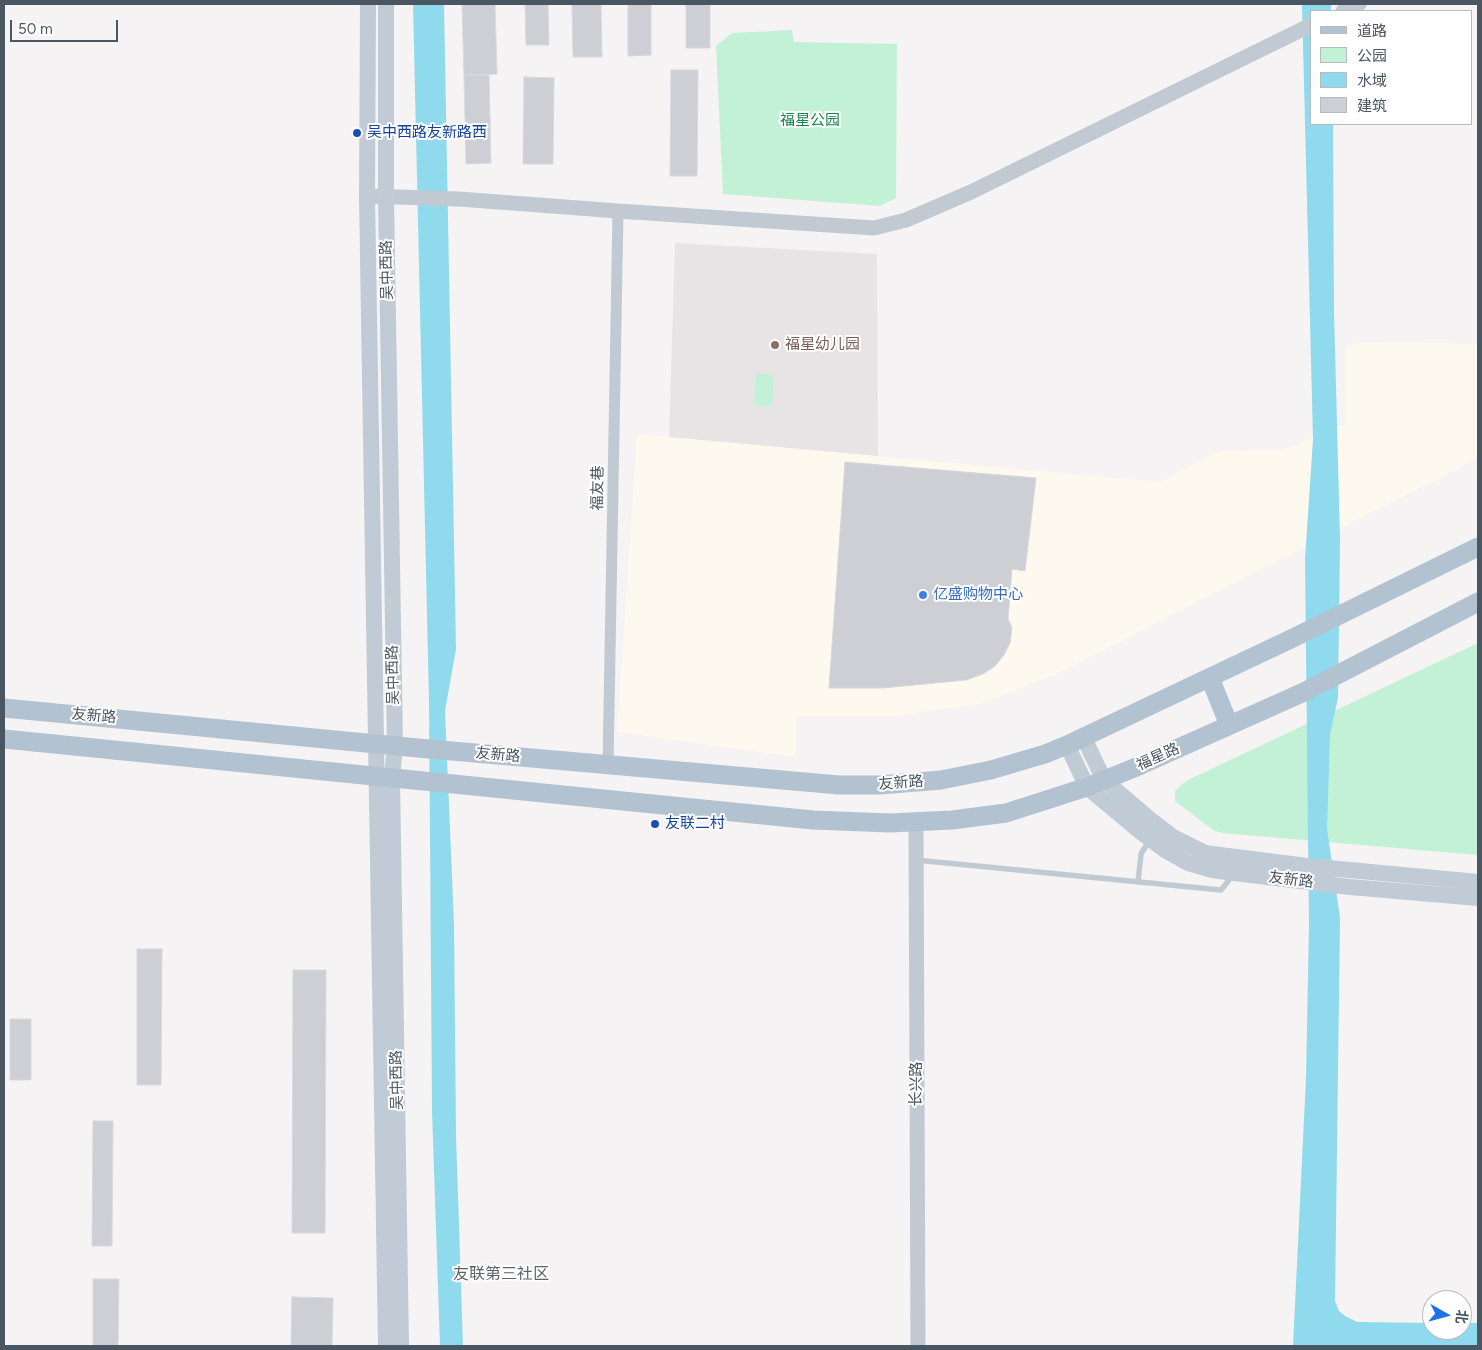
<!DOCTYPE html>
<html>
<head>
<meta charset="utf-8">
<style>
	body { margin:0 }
	#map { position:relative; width:1482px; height:1350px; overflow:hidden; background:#f5f3f3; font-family:Figtree,"Noto Sans SC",sans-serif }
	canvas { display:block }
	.frame { position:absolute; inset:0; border:5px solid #4a5661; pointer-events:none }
	.legend { position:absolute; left:1310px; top:10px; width:162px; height:115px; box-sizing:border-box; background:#fff; border:1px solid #b7bbc0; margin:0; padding:6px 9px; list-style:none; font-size:15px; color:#4a5661 }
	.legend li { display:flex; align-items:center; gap:10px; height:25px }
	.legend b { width:25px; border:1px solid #b7bbc0 }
	.north { position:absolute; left:1422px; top:1290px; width:50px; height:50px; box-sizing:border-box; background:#fff; border:1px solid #b7bbc0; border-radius:50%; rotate:97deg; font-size:14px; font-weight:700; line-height:20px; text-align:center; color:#4a5661 }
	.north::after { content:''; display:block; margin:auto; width:18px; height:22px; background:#1a73e8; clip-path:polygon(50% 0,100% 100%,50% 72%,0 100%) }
	.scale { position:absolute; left:10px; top:20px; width:108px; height:22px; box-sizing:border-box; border:2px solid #4a5661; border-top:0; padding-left:6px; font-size:15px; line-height:18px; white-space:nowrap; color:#4a5661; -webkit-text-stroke:4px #fff; paint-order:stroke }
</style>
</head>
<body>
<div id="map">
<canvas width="1482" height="1350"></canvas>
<div class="frame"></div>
<ul class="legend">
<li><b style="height:6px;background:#b3c2d1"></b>道路</li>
<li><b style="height:14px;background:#c3f1d5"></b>公园</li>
<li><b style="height:14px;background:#90daee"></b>水域</li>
<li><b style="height:14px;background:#cdcfd5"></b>建筑</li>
</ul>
<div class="north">北</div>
<div class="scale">50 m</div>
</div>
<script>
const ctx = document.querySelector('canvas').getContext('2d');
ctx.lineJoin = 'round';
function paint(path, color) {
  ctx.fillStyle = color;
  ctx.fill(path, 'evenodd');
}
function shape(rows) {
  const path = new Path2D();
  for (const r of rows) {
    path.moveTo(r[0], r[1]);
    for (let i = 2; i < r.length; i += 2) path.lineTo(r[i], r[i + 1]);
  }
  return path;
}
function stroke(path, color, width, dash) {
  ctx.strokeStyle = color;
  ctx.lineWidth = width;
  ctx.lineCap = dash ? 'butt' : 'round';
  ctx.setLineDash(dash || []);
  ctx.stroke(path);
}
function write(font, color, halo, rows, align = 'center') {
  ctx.font = font + ' Figtree,"Noto Sans SC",sans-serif';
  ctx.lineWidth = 4;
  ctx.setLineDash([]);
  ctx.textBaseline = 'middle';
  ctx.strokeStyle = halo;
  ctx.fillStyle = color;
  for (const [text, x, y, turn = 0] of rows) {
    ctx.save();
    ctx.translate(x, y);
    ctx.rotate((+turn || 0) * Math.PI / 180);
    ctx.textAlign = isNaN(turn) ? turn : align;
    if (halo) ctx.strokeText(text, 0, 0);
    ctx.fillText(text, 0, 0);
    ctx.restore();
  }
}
const commercial = shape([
	[1359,342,1478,344,1478,458,1055,675,979,704,894,716,797,716,795,757,617,732,637,434,1159,482,1219,451,1284,449,1345,424,1345,348]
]);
const education = shape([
	[675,243,877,254,878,456,669,437]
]);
const green = shape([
	[792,30,794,42,897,44,896,198,880,206,723,194,716,46,732,33],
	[756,373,774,375,772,406,754,405],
	[1478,643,1478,855,1222,833,1213,830,1175,801,1175,791,1186,781]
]);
const water = shape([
	[413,4,444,4,456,649,445,711,454,924,456,1136,463,1346,440,1346,432,1111,429,702],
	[1302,4,1331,4,1331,11,1311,11,1311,124,1333,124,1334,311,1340,539,1338,698,1330,735,1327,829,1340,917,1335,1301,1339,1311,1345,1316,1357,1322,1432,1323,1432,1330,1462,1330,1462,1323,1478,1323,1478,1346,1293,1346,1306,1078,1309,924,1305,559,1313,439]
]);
const building = shape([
	[462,4,495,4,497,74,464,75,462,4],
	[525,4,548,4,549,45,526,45,525,4],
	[572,4,601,4,602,57,573,57,572,4],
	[628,4,651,4,651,55,628,56,628,4],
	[686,4,710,4,710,48,686,48,686,4],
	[671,70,698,70,697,176,670,176,671,70],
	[464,75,489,75,491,163,466,164,464,75],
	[524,77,554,78,553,164,523,164,524,77],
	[845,462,1036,478,1025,571,1012,569,1008,619,1012,628,1010,643,1004,655,995,666,983,674,966,680,883,688,829,688,845,462],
	[137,949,162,949,161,1085,137,1085,137,949],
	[293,970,326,970,325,1233,292,1233,293,970],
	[10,1019,31,1019,31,1080,10,1080,10,1019],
	[93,1121,113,1121,112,1246,92,1246,93,1121],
	[93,1279,119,1279,118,1346,93,1346,93,1279],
	[292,1297,333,1298,332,1346,291,1346,292,1297]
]);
const service = shape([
	[916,860,1221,890,1233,875],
	[1138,882,1141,854,1149,841]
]);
const minor = shape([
	[608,764,618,211]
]);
const tertiary = shape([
	[1343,11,1359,4],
	[367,196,459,199,618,211,874,228,906,220,971,192,1311,25],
	[916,822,918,1346]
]);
const secondary = shape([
	[368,4,367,196,386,1346],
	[386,4,386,196,395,745,392,778,401,1346],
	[1084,738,1104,780,1151,820,1173,837,1205,853,1307,866,1478,882],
	[1067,745,1087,787,1141,832,1165,850,1188,863,1212,870,1234,873,1350,887,1478,898]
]);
const primary = shape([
	[1210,678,1229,725],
	[4,708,418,748,839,785,880,785,941,780,991,770,1045,754,1067,745,1293,638,1478,547],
	[4,739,813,820,890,823,952,820,1006,813,1087,787,1134,768,1304,692,1478,602]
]);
const markers = [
	[357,133,5,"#1a4fb4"],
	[775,345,5,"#8d6e63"],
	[923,595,5,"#3f7fe0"],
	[655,824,5,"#1a4fb4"]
];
const parkNames = [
	["福星公园",810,121]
];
const transitNames = [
	["吴中西路友新路西",367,133],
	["友联二村",665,824]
];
const streetNames = [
	["吴中西路",387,270,-91],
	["福友巷",598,488,-89],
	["吴中西路",393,675,-91],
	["友新路",94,716,5],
	["友新路",498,755,5],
	["福星路",1158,757,-24],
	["友新路",901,783,-4],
	["友新路",1291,880,7],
	["吴中西路",397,1080,-91],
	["长兴路",917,1084,-90]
];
const educationNames = [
	["福星幼儿园",785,345]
];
const shopNames = [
	["亿盛购物中心",933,595]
];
const neighbourhoodNames = [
	["友联第三社区",501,1274]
];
paint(commercial, '#fdf9ef');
paint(education, '#e6e4e5');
paint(green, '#c3f1d5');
paint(water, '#90daee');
paint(building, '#cdcfd5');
stroke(building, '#d7d9de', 1);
stroke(service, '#c1cad2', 5.5);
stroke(minor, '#c1cad2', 11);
stroke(tertiary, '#c1cad2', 15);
stroke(secondary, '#c1cbd6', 16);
stroke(primary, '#b3c2d1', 19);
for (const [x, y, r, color] of markers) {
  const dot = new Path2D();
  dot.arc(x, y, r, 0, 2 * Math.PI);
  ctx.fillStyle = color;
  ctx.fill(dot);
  stroke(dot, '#fff', 2);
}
write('15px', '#17864f', '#fff', parkNames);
write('15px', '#164399', '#fff', transitNames, 'left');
write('15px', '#4a5661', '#fff', streetNames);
write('15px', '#785e54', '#fff', educationNames, 'left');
write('15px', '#366cbe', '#fff', shopNames, 'left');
write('16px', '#5f6368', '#fff', neighbourhoodNames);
</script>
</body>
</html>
